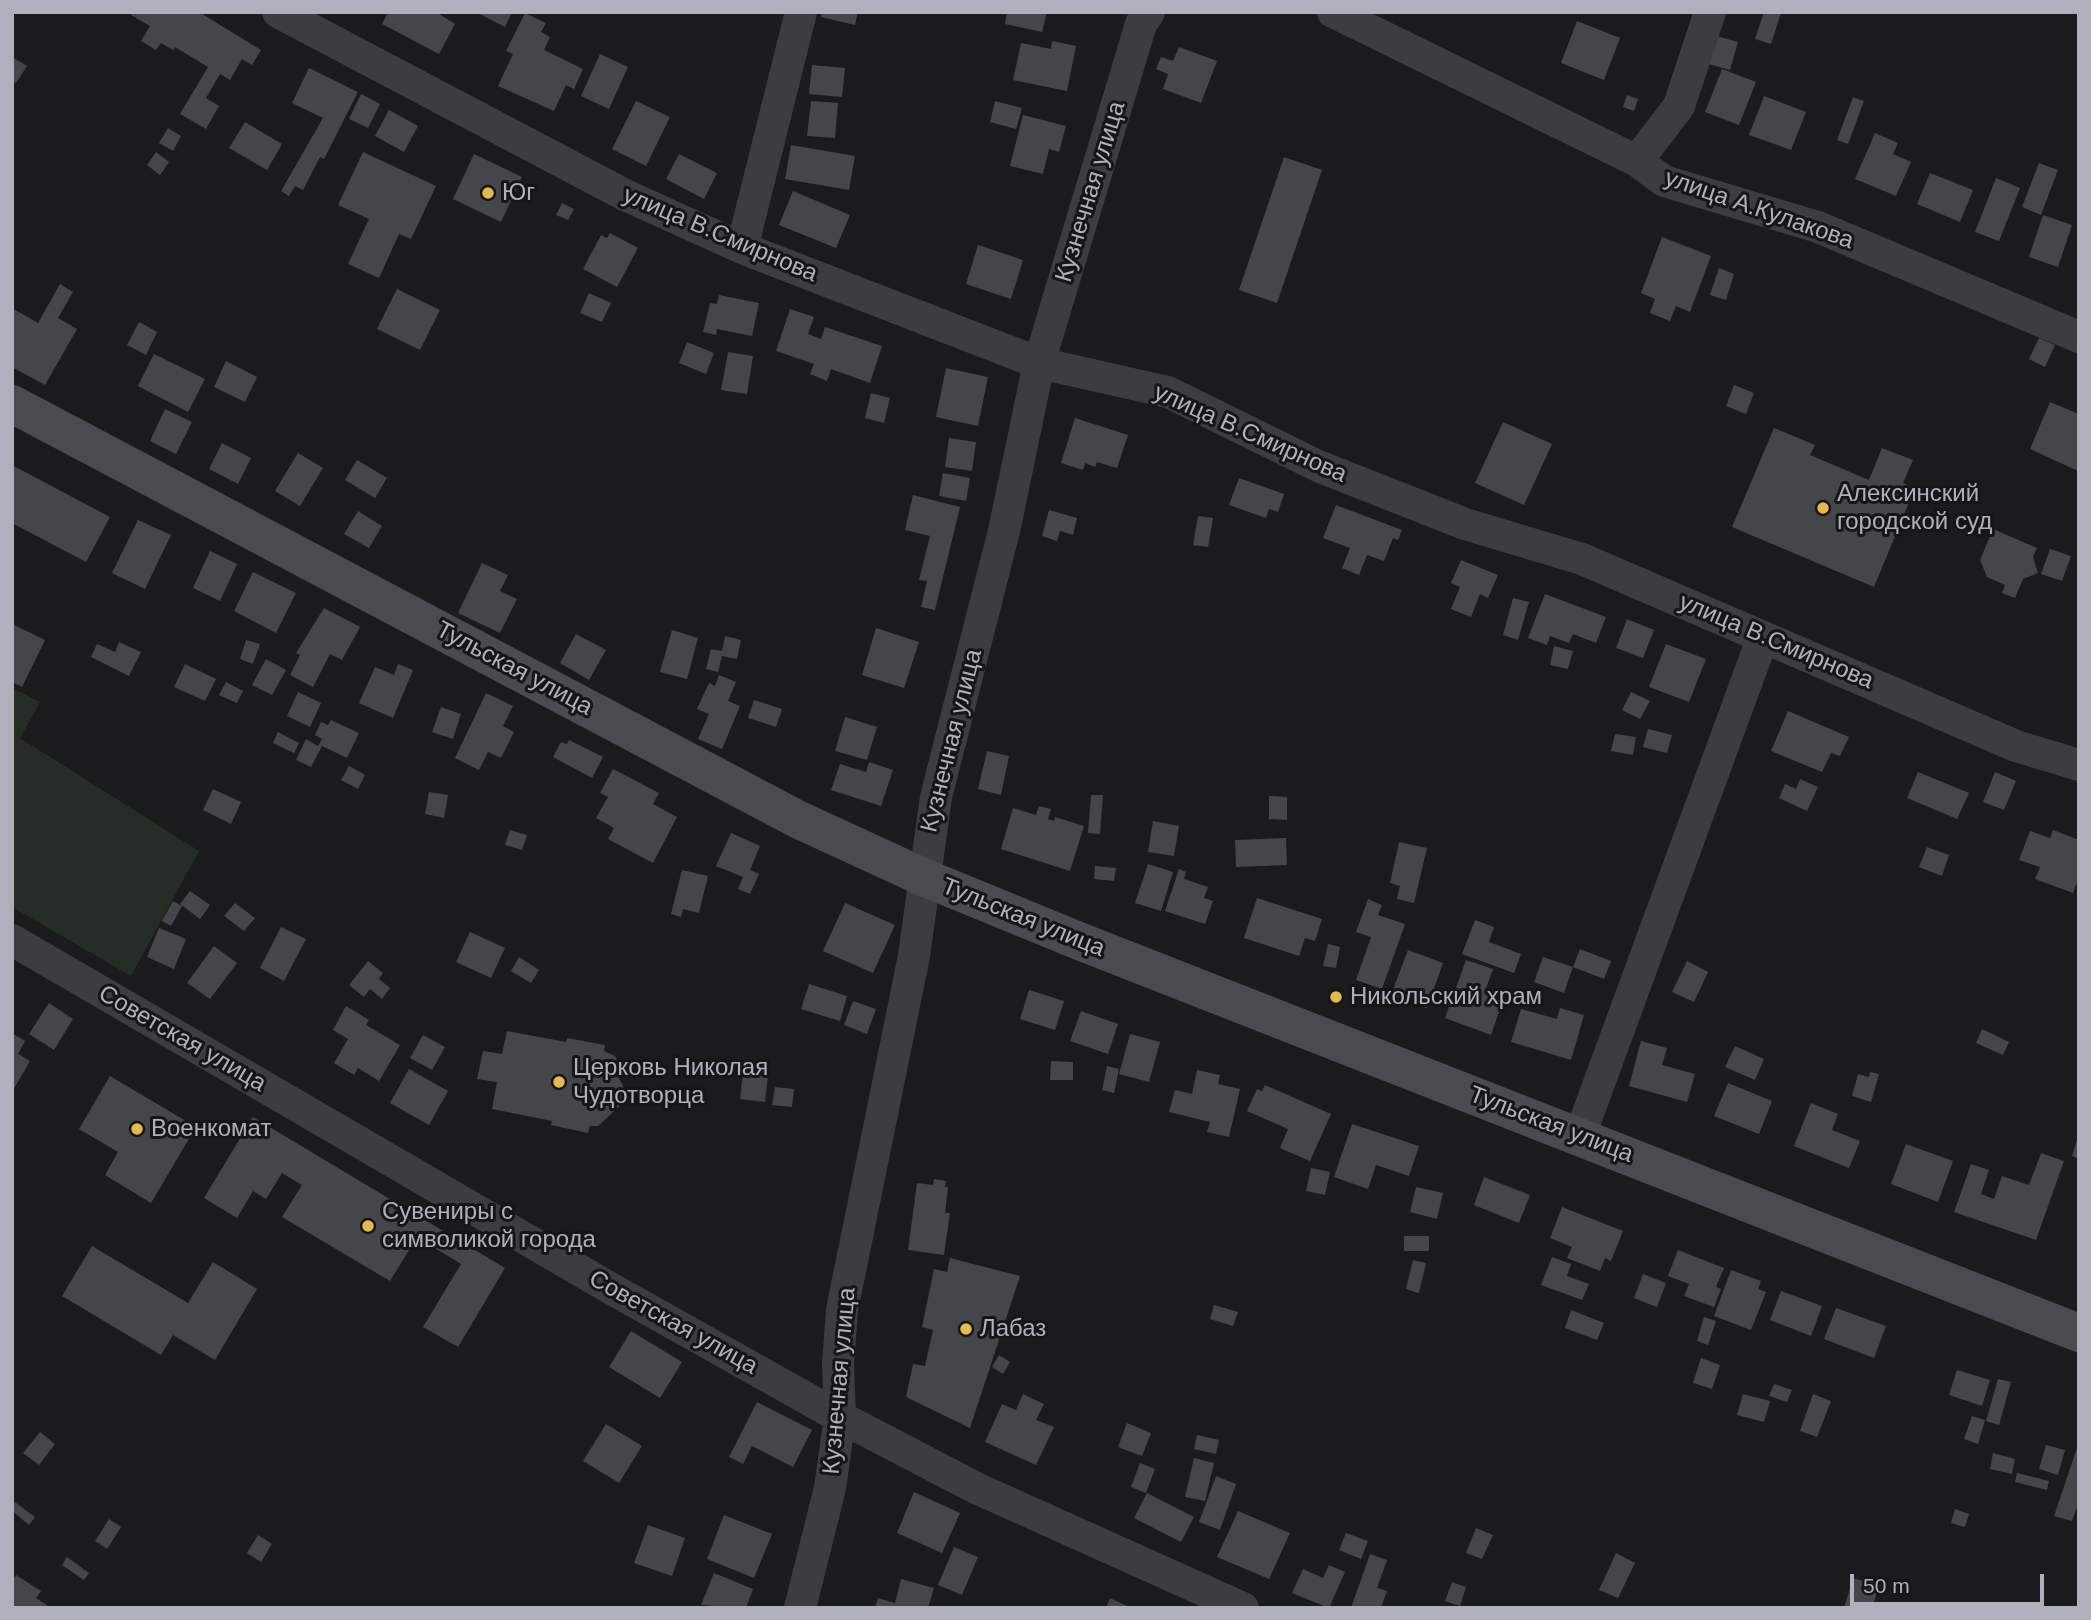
<!DOCTYPE html>
<html>
<head>
<meta charset="utf-8">
<style>
	body { margin:0 }
	#map { position:relative; width:2091px; height:1620px; overflow:hidden; background:#1b1b1d; font-family:Arial,sans-serif }
	canvas { display:block }
	.frame { position:absolute; inset:0; border:14px solid #aeb1bb; pointer-events:none }
	.scale { position:absolute; left:1850px; top:1574px; width:194px; height:32px; box-sizing:border-box; border:4px solid #aeb1bb; border-top:0; padding-left:9px; font-size:21px; line-height:24px; white-space:nowrap; color:#aeb1bb; -webkit-text-stroke:5px #161618; paint-order:stroke }
</style>
</head>
<body>
<div id="map">
<canvas width="2091" height="1620"></canvas>
<div class="frame"></div>
<div class="scale">50 m</div>
</div>
<script>
const ctx = document.querySelector('canvas').getContext('2d');
ctx.lineJoin = 'round';
function paint(path, color) {
  ctx.fillStyle = color;
  ctx.fill(path, 'evenodd');
}
function shape(rows) {
  const path = new Path2D();
  for (const r of rows) {
    path.moveTo(r[0], r[1]);
    for (let i = 2; i < r.length; i += 2) path.lineTo(r[i], r[i + 1]);
  }
  return path;
}
function stroke(path, color, width, dash) {
  ctx.strokeStyle = color;
  ctx.lineWidth = width;
  ctx.lineCap = dash ? 'butt' : 'round';
  ctx.setLineDash(dash || []);
  ctx.stroke(path);
}
function write(font, color, halo, rows, align = 'center') {
  ctx.font = font + ' Arial,sans-serif';
  ctx.lineWidth = 6;
  ctx.setLineDash([]);
  ctx.textBaseline = 'middle';
  ctx.strokeStyle = halo;
  ctx.fillStyle = color;
  for (const [text, x, y, turn = 0] of rows) {
    ctx.save();
    ctx.translate(x, y);
    ctx.rotate((+turn || 0) * Math.PI / 180);
    ctx.textAlign = isNaN(turn) ? turn : align;
    if (halo) ctx.strokeText(text, 0, 0);
    ctx.fillText(text, 0, 0);
    ctx.restore();
  }
}
const green = shape([
	[12,688,40,702,20,738,199,851,131,976,12,907]
]);
const building = shape([
	[133,12,199,12,261,50,252,65,242,59,230,80,220,74,206,98,219,106,206,129,180,114,208,67,175,47,173,50,161,43,156,50,141,41,150,26,131,15],
	[388,12,436,12,455,24,439,54,382,24],
	[476,12,512,12,505,27],
	[822,12,858,12,855,25,821,17],
	[1007,12,1047,12,1042,32,1005,24],
	[1764,12,1781,13,1771,44,1755,39],
	[525,13,546,23,541,32,550,37,544,50,583,69,574,89,566,85,554,111,498,86,513,54,506,51],
	[1577,21,1620,38,1604,80,1561,63],
	[1713,35,1738,42,1730,70,1705,63],
	[1052,41,1076,46,1067,91,1013,80,1021,43,1051,49],
	[1179,47,1217,61,1201,103,1163,89,1168,74,1156,69,1161,57,1173,61],
	[600,54,628,67,609,109,581,96],
	[14,58,27,66,16,83,12,81],
	[812,65,845,68,842,97,809,94],
	[309,68,358,92,324,159,320,157,303,190,295,186,289,196,281,191,323,118,292,103],
	[1722,69,1756,82,1739,125,1705,112],
	[361,94,380,104,368,128,349,119],
	[1627,95,1638,99,1634,111,1623,107],
	[1764,96,1806,112,1791,150,1749,135],
	[1853,97,1864,101,1848,144,1837,140],
	[636,101,670,117,646,166,612,149],
	[811,101,838,103,835,138,807,136],
	[995,101,1022,108,1016,129,990,122],
	[389,110,418,126,404,152,375,136],
	[1023,115,1066,126,1059,152,1049,149,1043,174,1010,166],
	[245,122,282,144,267,170,229,148],
	[168,128,181,136,173,151,159,143],
	[1875,133,1898,143,1893,154,1911,162,1896,196,1855,179],
	[791,145,855,156,849,190,785,179],
	[156,152,169,162,160,175,147,165],
	[363,152,436,186,411,239,399,234,379,278,348,264,369,219,338,205],
	[474,154,522,177,501,222,453,199],
	[679,154,717,173,704,199,666,179],
	[1284,157,1322,170,1277,303,1239,290],
	[2039,163,2058,170,2041,215,2022,207],
	[1930,173,1973,190,1960,222,1917,204],
	[1996,178,2020,188,1999,241,1975,232],
	[793,191,850,215,836,248,779,225],
	[562,203,574,209,568,220,556,215],
	[2043,215,2072,225,2058,267,2029,257],
	[610,233,638,248,617,287,583,269,601,235,607,238],
	[1662,237,1711,256,1690,312,1676,306,1670,321,1650,313,1655,299,1641,293],
	[978,245,1023,260,1011,299,966,284],
	[1719,268,1734,274,1726,300,1710,295],
	[60,284,73,292,58,318,77,329,45,385,12,367,12,308,38,323],
	[397,289,440,310,420,350,377,329],
	[589,293,611,303,602,322,580,313],
	[719,295,759,303,752,336,717,329,716,335,703,332,710,303,717,304],
	[790,309,814,317,808,334,821,339,825,327,882,346,870,383,831,369,827,381,810,374,814,364,776,351],
	[139,322,157,332,146,355,127,345],
	[2039,338,2055,345,2045,367,2029,359],
	[687,342,714,353,706,374,679,363],
	[728,352,753,356,747,394,721,390],
	[154,354,205,379,188,412,138,386],
	[226,361,257,377,245,402,214,387],
	[946,368,988,377,978,426,936,417],
	[1734,385,1754,393,1746,414,1726,406],
	[871,393,890,398,884,423,865,418],
	[2050,402,2079,414,2078,471,2030,449],
	[165,409,192,422,176,454,150,441],
	[1075,418,1128,435,1117,468,1097,462,1095,467,1085,463,1083,470,1061,463],
	[1503,422,1552,444,1524,505,1475,483],
	[1774,428,1815,445,1810,455,1869,480,1882,448,1913,460,1903,483,1915,488,1874,587,1732,527],
	[949,438,976,442,972,471,945,467],
	[222,443,251,458,238,484,209,469],
	[298,453,323,468,300,506,275,491],
	[357,460,387,478,375,498,345,480],
	[12,465,110,517,86,562,12,523],
	[943,473,970,478,966,501,939,496],
	[1239,478,1284,494,1278,512,1269,509,1266,518,1229,505],
	[913,495,960,507,935,610,921,607,927,581,919,580,930,536,905,530],
	[1336,505,1402,530,1398,540,1393,538,1384,561,1367,555,1359,575,1342,568,1350,548,1323,538],
	[1049,510,1077,518,1073,535,1060,531,1057,541,1042,536],
	[358,511,382,526,369,548,344,534],
	[1198,516,1213,518,1208,547,1193,545],
	[138,520,171,535,145,589,112,573],
	[1993,529,2037,548,2033,557,2038,573,2023,579,2015,598,2002,593,2005,585,1987,577,1980,560],
	[2050,549,2071,556,2062,581,2041,574],
	[210,551,237,564,220,601,193,588],
	[1461,560,1498,575,1488,598,1480,594,1471,617,1451,609,1460,587,1451,583],
	[482,563,508,575,500,591,517,599,500,633,458,613],
	[253,572,296,593,276,633,234,611],
	[1545,594,1606,617,1596,643,1573,634,1569,643,1550,636,1547,645,1528,638],
	[1513,598,1529,602,1518,640,1503,635],
	[324,608,360,627,342,660,330,654,313,687,290,675,300,655,296,653],
	[1627,619,1654,630,1643,658,1616,648],
	[12,624,45,640,22,687,12,682],
	[876,628,919,642,904,688,862,675],
	[672,630,698,638,687,679,660,672],
	[576,634,606,650,589,680,560,663],
	[725,636,741,640,737,659,722,656,718,672,706,669,711,649,722,651],
	[246,640,260,644,253,664,240,659],
	[119,642,141,652,129,676,91,657,97,644,115,652],
	[1666,644,1706,659,1689,702,1649,687],
	[1554,646,1573,651,1568,669,1550,665],
	[266,659,286,670,272,695,252,685],
	[185,664,216,679,205,701,174,687],
	[398,664,413,670,393,718,359,703,375,667,394,675],
	[719,675,736,682,728,701,740,706,722,749,698,739,709,714,697,709,709,683,715,686],
	[226,682,243,691,237,703,219,695],
	[298,692,321,703,310,727,287,716],
	[1631,692,1650,701,1640,719,1622,710],
	[486,693,513,706,503,726,514,732,501,758,488,752,479,770,455,758],
	[754,700,782,709,776,727,748,718],
	[441,707,461,714,453,739,432,732],
	[1788,711,1849,737,1840,756,1831,753,1822,772,1771,751],
	[845,717,877,727,867,760,835,751],
	[331,720,359,733,347,758,322,746,311,767,296,760,306,739,318,746,322,739,315,735,321,722,328,725],
	[1648,729,1672,735,1667,753,1643,747],
	[278,732,299,743,294,753,273,743],
	[1615,734,1636,737,1633,755,1611,751],
	[569,740,603,757,592,778,553,757,561,742,567,744],
	[987,751,1009,756,1001,795,978,789],
	[869,762,893,770,881,806,831,790,840,764,866,772],
	[349,766,365,775,358,789,341,780],
	[613,769,659,793,653,804,677,817,653,863,608,839,614,828,596,818,608,797,600,793],
	[1918,772,1969,793,1957,819,1907,798],
	[1995,772,2016,781,2004,810,1983,802],
	[1800,779,1818,787,1807,811,1779,798,1785,784,1796,789],
	[213,789,241,802,231,824,203,810],
	[429,792,448,795,444,818,425,814],
	[1091,795,1103,795,1100,834,1088,833],
	[1269,796,1287,797,1287,820,1269,819],
	[1039,806,1051,809,1048,819,1054,821,1055,817,1084,826,1070,871,1001,849,1013,808,1036,815],
	[1153,821,1179,826,1174,856,1148,852],
	[510,830,527,835,522,850,505,845],
	[2053,830,2079,840,2079,877,2073,893,2035,879,2040,867,2019,860,2030,831,2050,838],
	[731,833,760,846,750,870,759,874,750,894,738,889,743,877,716,866],
	[1286,838,1287,865,1236,867,1235,840],
	[1399,842,1427,848,1414,903,1397,899,1400,886,1390,883],
	[1927,847,1949,855,1942,876,1919,867],
	[1148,864,1173,872,1161,911,1135,903],
	[1095,866,1116,868,1114,881,1094,879],
	[1179,869,1186,872,1184,879,1208,887,1204,898,1213,901,1205,924,1165,911],
	[682,870,708,876,699,913,683,909,681,917,671,914],
	[190,891,210,905,200,919,180,904],
	[1257,898,1322,919,1315,941,1305,938,1299,956,1244,938],
	[1368,899,1382,905,1378,915,1405,924,1382,989,1356,980,1371,937,1356,932],
	[173,901,182,906,171,926,162,921],
	[235,903,255,918,244,931,224,916],
	[845,903,895,925,873,973,823,951],
	[1475,920,1494,927,1489,942,1521,954,1514,973,1462,954],
	[281,927,306,939,284,981,260,968],
	[159,928,186,939,174,969,147,957],
	[470,932,505,948,491,978,456,962],
	[1328,944,1340,947,1336,968,1323,966],
	[214,946,237,963,210,999,187,983],
	[1580,949,1611,961,1604,979,1573,967],
	[1408,950,1443,963,1427,1008,1391,995],
	[519,957,539,970,531,983,511,971],
	[1543,957,1573,967,1564,993,1534,982],
	[1466,960,1493,969,1484,994,1503,1000,1491,1035,1445,1018],
	[368,961,383,973,379,979,390,988,382,999,370,989,364,997,349,985],
	[1687,961,1708,972,1694,1002,1672,992],
	[809,984,847,996,840,1021,801,1009],
	[1029,990,1064,1001,1055,1030,1020,1019],
	[853,1001,876,1009,867,1034,844,1025],
	[49,1003,73,1019,54,1050,29,1034],
	[346,1006,369,1020,366,1025,400,1045,379,1081,358,1068,354,1075,334,1063,348,1039,333,1030],
	[1560,1008,1584,1015,1571,1060,1511,1042,1521,1009,1557,1019],
	[1081,1011,1118,1024,1108,1054,1070,1041],
	[1982,1029,2009,1042,2003,1055,1976,1043],
	[507,1031,566,1042,567,1038,605,1045,604,1051,615,1056,619,1064,618,1076,626,1092,625,1101,598,1126,590,1126,588,1133,551,1125,552,1121,492,1109,497,1082,477,1079,483,1051,502,1054],
	[12,1033,25,1041,18,1054,30,1061,12,1092],
	[1130,1034,1160,1042,1149,1082,1119,1074],
	[423,1035,445,1047,432,1070,410,1058],
	[1641,1041,1667,1048,1662,1065,1695,1074,1687,1102,1629,1086],
	[1735,1046,1764,1059,1755,1080,1725,1067],
	[1051,1061,1073,1062,1073,1080,1050,1080],
	[1107,1066,1119,1069,1114,1093,1102,1090],
	[409,1069,448,1091,429,1125,390,1103],
	[1197,1070,1220,1075,1218,1084,1240,1089,1229,1137,1207,1132,1210,1122,1169,1112,1175,1090,1192,1094],
	[1870,1072,1879,1074,1871,1102,1852,1096,1858,1074,1869,1077],
	[743,1073,768,1076,765,1102,740,1099],
	[110,1076,196,1127,151,1203,105,1175,118,1152,79,1129],
	[1728,1083,1772,1101,1759,1134,1714,1116],
	[1265,1085,1331,1114,1310,1161,1280,1148,1288,1129,1247,1111,1257,1089,1262,1091],
	[775,1087,794,1089,792,1107,772,1105],
	[1811,1103,1838,1114,1832,1130,1860,1141,1849,1168,1794,1146],
	[253,1117,505,1268,458,1347,423,1327,461,1264,417,1237,390,1281,282,1217,302,1185,282,1173,266,1199,253,1191,237,1218,204,1198],
	[1352,1124,1419,1146,1409,1176,1376,1165,1368,1189,1334,1177],
	[2078,1136,2079,1136,2079,1159,2072,1156],
	[1906,1144,1953,1161,1938,1202,1891,1184],
	[2041,1153,2064,1161,2036,1240,1954,1212,1971,1164,1989,1170,1981,1194,1994,1199,2002,1176,2029,1185],
	[1311,1168,1330,1172,1325,1195,1306,1191],
	[1484,1177,1530,1195,1519,1223,1474,1205],
	[934,1179,946,1181,945,1187,948,1187,945,1213,950,1213,944,1255,908,1250,917,1183,933,1185],
	[1416,1187,1443,1193,1437,1219,1410,1212],
	[1562,1207,1623,1231,1611,1261,1605,1258,1600,1271,1567,1258,1572,1247,1550,1238],
	[1404,1236,1429,1236,1429,1251,1404,1251],
	[92,1246,188,1303,213,1262,257,1289,215,1360,173,1335,161,1355,62,1296],
	[1678,1250,1724,1268,1716,1287,1721,1289,1714,1307,1684,1296,1689,1284,1668,1276],
	[1552,1257,1571,1264,1567,1276,1589,1284,1582,1300,1541,1285],
	[950,1258,1020,1276,970,1428,906,1397,913,1364,925,1366,933,1330,922,1327,934,1269,947,1272],
	[1413,1260,1426,1263,1419,1293,1406,1289],
	[1731,1270,1761,1281,1758,1289,1766,1292,1751,1330,1714,1316],
	[1643,1274,1666,1283,1657,1307,1634,1298],
	[1781,1291,1822,1306,1811,1336,1770,1320],
	[1214,1305,1238,1312,1233,1326,1210,1319],
	[1836,1308,1886,1326,1874,1358,1824,1339],
	[1571,1310,1604,1323,1597,1340,1565,1328],
	[1704,1317,1716,1321,1708,1345,1697,1341],
	[631,1331,682,1362,660,1398,609,1367],
	[999,1355,1010,1362,1003,1374,992,1367],
	[1701,1358,1720,1365,1712,1389,1693,1383],
	[1957,1370,1990,1380,1982,1406,1949,1395],
	[1998,1379,2011,1382,1999,1425,1986,1421],
	[1774,1384,1792,1390,1787,1402,1769,1396],
	[1023,1394,1044,1404,1036,1420,1054,1427,1036,1465,985,1442,1002,1404,1016,1410],
	[1743,1394,1770,1401,1764,1422,1737,1415],
	[1813,1394,1831,1401,1817,1437,1800,1431],
	[757,1402,812,1430,793,1467,752,1446,743,1464,729,1457],
	[1972,1416,1985,1420,1978,1444,1964,1439],
	[1127,1423,1151,1433,1142,1456,1118,1447],
	[606,1424,642,1446,619,1483,583,1461],
	[40,1432,55,1444,39,1465,23,1453],
	[1197,1435,1219,1440,1216,1454,1194,1449],
	[2046,1445,2065,1450,2058,1475,2039,1469],
	[2078,1445,2079,1501,2072,1521,2054,1516],
	[1993,1453,2015,1459,2012,1474,1990,1469],
	[1194,1458,1214,1463,1205,1501,1185,1497],
	[1140,1463,1155,1469,1146,1493,1131,1487],
	[2017,1473,2049,1481,2047,1490,2015,1482],
	[1216,1476,1236,1484,1220,1530,1199,1522],
	[914,1492,960,1513,942,1553,897,1533],
	[1147,1493,1194,1517,1181,1542,1134,1518],
	[12,1500,35,1517,29,1525,12,1511],
	[1955,1509,1969,1514,1965,1527,1951,1523],
	[1238,1511,1290,1533,1269,1579,1217,1557],
	[724,1515,772,1534,754,1578,707,1559],
	[109,1519,121,1527,107,1549,95,1541],
	[648,1525,685,1538,672,1576,634,1563],
	[1476,1528,1493,1535,1482,1559,1466,1553],
	[1346,1533,1368,1541,1361,1559,1339,1550],
	[258,1535,272,1544,261,1562,247,1553],
	[954,1547,978,1557,962,1595,938,1585],
	[1616,1553,1635,1563,1618,1598,1599,1590],
	[1370,1554,1387,1560,1377,1588,1387,1591,1381,1608,1351,1608],
	[67,1557,89,1573,84,1580,62,1565],
	[1329,1565,1345,1572,1329,1608,1292,1593,1303,1569,1323,1578],
	[714,1573,753,1589,746,1608,701,1605],
	[16,1575,41,1591,36,1598,51,1608,12,1608,12,1581],
	[1853,1578,1879,1586,1872,1608,1844,1608],
	[901,1579,934,1588,928,1608,875,1608,878,1598,895,1603],
	[1452,1582,1466,1587,1460,1606,1445,1601],
	[1110,1598,1131,1608,1106,1608]
]);
const street = shape([
	[278,12,625,195,742,248,1039,363,1168,392,1318,466,1465,524,1582,559,2016,746,2079,765],
	[1333,12,1637,161,1664,181,1818,227,2079,337],
	[1637,161,1679,106,1710,12],
	[742,248,801,12],
	[12,940,610,1288,840,1417,976,1488,1243,1608],
	[1580,1135,1763,637],
	[800,1608,830,1488,840,1417,838,1365,842,1310,914,956,936,797,1004,531,1039,363,1141,24,1149,12]
]);
const secondary = shape([
	[12,404,797,819,923,877,1079,941,2079,1333]
]);
const markers = [
	[488,193,7,"#e5ba4b"],
	[1823,508,7,"#e5ba4b"],
	[1336,997,7,"#e5ba4b"],
	[559,1082,7,"#e5ba4b"],
	[137,1129,7,"#e5ba4b"],
	[368,1226,7,"#e5ba4b"],
	[966,1329,7,"#e5ba4b"]
];
const streetNames = [
	["Кузнечная улица",1091,192,-73],
	["улица А.Кулакова",1759,210,19],
	["улица В.Смирнова",720,235,23],
	["улица В.Смирнова",1250,434,24],
	["улица В.Смирнова",1776,642,23],
	["Тульская улица",514,669,28],
	["Кузнечная улица",952,741,-76],
	["Тульская улица",1023,918,22],
	["Советская улица",182,1039,30],
	["Тульская улица",1551,1125,21],
	["Советская улица",673,1323,29],
	["Кузнечная улица",840,1381,-85]
];
const poiNames = [
	["Юг",502,193],
	["Алексинский",1837,494],
	["городской суд",1837,522],
	["Никольский храм",1350,997],
	["Церковь Николая",573,1068],
	["Чудотворца",573,1096],
	["Военкомат",151,1129],
	["Сувениры с",382,1212],
	["символикой города",382,1240],
	["Лабаз",980,1329]
];
paint(green, '#252d26');
paint(building, '#45464a');
stroke(street, '#3c3d41', 32);
stroke(secondary, '#4a4b51', 38);
for (const [x, y, r, color] of markers) {
  const dot = new Path2D();
  dot.arc(x, y, r, 0, 2 * Math.PI);
  ctx.fillStyle = color;
  ctx.fill(dot);
  stroke(dot, '#161618', 2.5);
}
write('24px', '#aeb1bb', '#161618', streetNames);
write('24px', '#aeb1bb', '#161618', poiNames, 'left');
</script>
</body>
</html>
